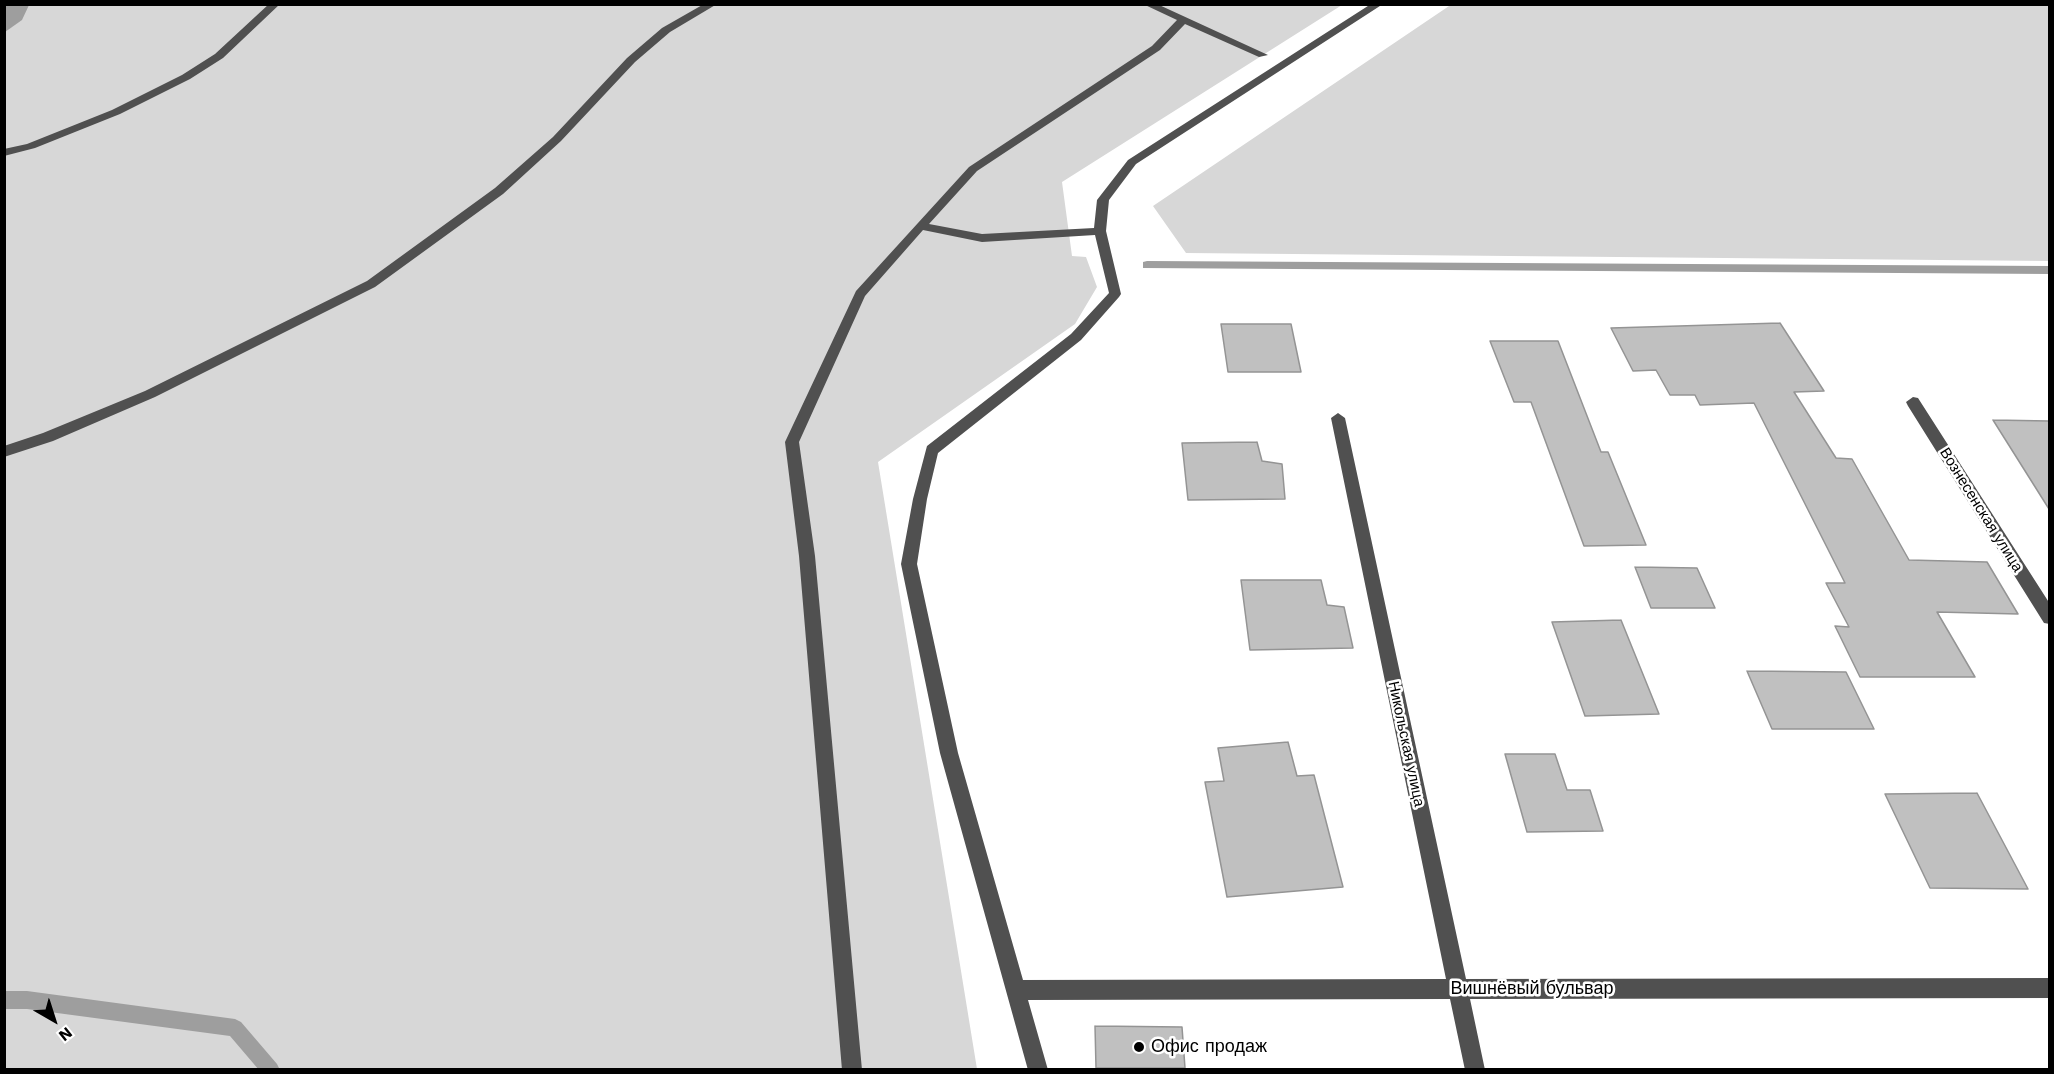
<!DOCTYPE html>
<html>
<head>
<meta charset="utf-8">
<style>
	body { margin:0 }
	#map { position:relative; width:2054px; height:1074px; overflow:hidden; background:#fff; font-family:"Work Sans",sans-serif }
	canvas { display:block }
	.frame { position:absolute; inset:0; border:6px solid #000; pointer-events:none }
	.north { position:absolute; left:24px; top:990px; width:60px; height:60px; -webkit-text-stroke:4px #fff; paint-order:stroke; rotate:141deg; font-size:16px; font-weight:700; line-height:24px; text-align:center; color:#000 }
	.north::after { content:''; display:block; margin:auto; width:21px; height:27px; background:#000; clip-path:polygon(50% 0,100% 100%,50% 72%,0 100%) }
</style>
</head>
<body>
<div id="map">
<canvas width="2054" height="1074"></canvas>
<div class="frame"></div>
<div class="north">N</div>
</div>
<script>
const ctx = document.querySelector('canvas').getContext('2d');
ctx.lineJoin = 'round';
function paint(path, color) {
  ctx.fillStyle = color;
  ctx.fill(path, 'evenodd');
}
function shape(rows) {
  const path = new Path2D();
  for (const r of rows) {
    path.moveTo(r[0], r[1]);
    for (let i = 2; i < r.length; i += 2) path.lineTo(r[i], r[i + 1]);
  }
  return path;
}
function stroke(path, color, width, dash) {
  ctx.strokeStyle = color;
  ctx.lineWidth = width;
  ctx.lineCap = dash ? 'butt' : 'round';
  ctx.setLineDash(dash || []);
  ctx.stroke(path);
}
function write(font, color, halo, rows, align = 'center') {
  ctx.font = font + ' "Work Sans",sans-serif';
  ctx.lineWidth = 5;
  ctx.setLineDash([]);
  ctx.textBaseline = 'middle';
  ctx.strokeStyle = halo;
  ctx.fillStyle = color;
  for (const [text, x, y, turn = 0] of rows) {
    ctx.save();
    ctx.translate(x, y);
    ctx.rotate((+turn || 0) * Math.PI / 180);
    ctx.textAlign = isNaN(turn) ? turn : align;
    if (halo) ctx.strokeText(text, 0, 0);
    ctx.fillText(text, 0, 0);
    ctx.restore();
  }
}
const green = shape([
	[1452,4,2049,5,2049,261,1186,253,1153,206],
	[5,5,1342,5,1062,182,1072,256,1086,257,1097,287,1075,324,878,462,977,1069,5,1070]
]);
const water = shape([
	[5,4,29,5,22,20,5,32]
]);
const stream = shape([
	[1147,261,2050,266,2050,274,1143,268,1143,262,1147,261],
	[4,991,27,991,235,1019,241,1022,277,1064,280,1070,259,1070,230,1036,27,1009,4,1009,4,991]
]);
const building = shape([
	[1780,323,1824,391,1794,392,1836,458,1852,459,1909,560,1987,562,2018,614,1937,612,1975,677,1860,677,1835,626,1849,627,1826,583,1845,583,1754,403,1700,405,1695,395,1670,395,1656,370,1633,371,1611,328,1780,323],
	[1221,324,1291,324,1301,372,1228,372,1221,324],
	[1490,341,1558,341,1601,452,1608,452,1646,545,1584,546,1531,402,1514,402,1490,341],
	[1993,420,2049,421,2049,509,1993,420],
	[1257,442,1262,461,1282,464,1285,499,1188,500,1182,443,1257,442],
	[1635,567,1697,568,1715,608,1651,608,1635,567],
	[1241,580,1321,580,1327,605,1344,607,1353,648,1250,650,1241,580],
	[1621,620,1659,714,1585,716,1552,622,1621,620],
	[1747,671,1846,672,1874,729,1772,729,1747,671],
	[1288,742,1297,776,1314,775,1343,887,1227,897,1205,782,1224,781,1218,748,1288,742],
	[1505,754,1555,754,1567,790,1590,790,1603,831,1527,832,1505,754],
	[1977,793,2028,889,1930,888,1885,794,1977,793],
	[1095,1026,1182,1027,1185,1068,1096,1068,1095,1026]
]);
const minor = shape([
	[269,4,280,4,223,58,190,79,120,114,35,148,4,156,4,149,27,144,112,110,182,75,215,54,269,4],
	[704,4,717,4,670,32,635,62,561,141,503,194,375,287,155,397,53,441,4,457,4,446,43,433,145,391,367,281,495,188,553,137,627,58,662,28,704,4],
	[1143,4,1157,4,1268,55,1259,57,1185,24,1160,50,977,171,929,224,982,234,1094,228,1097,200,1128,160,1371,4,1383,4,1136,164,1109,200,1106,231,1121,294,1119,297,1081,340,938,453,927,499,917,564,958,753,1023,980,1446,979,1331,418,1338,413,1345,418,1466,979,2050,978,2050,998,1470,999,1485,1070,1465,1070,1450,999,1028,1000,1048,1070,1028,1070,940,753,901,564,913,499,927,446,1071,334,1109,293,1095,235,982,242,923,230,865,296,799,442,815,556,862,1070,842,1070,799,556,785,442,856,291,969,167,1152,46,1177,20,1143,4],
	[1913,397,1918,398,2050,604,2050,624,2044,623,1908,406,1906,402,1913,397]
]);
const markers = [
	[1139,1047,6,"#000"]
];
const streetNames = [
	["Вознесенская улица",1981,510,58],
	["Никольская улица",1406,744,78]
];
const nearStreetnames = [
	["Вишнёвый бульвар",1532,989]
];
const nearPoinames = [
	["Офис продаж",1151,1047]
];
paint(green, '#d7d7d7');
paint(water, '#9e9e9e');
paint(stream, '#9e9e9e');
paint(building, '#c0c0c0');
stroke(building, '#949494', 1.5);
paint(minor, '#505050');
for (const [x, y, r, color] of markers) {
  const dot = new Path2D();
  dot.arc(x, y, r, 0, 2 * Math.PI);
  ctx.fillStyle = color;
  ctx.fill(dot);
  stroke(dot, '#fff', 2);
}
write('15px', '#000', '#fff', streetNames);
write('18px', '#000', '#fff', nearStreetnames);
write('18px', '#000', '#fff', nearPoinames, 'left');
</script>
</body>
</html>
